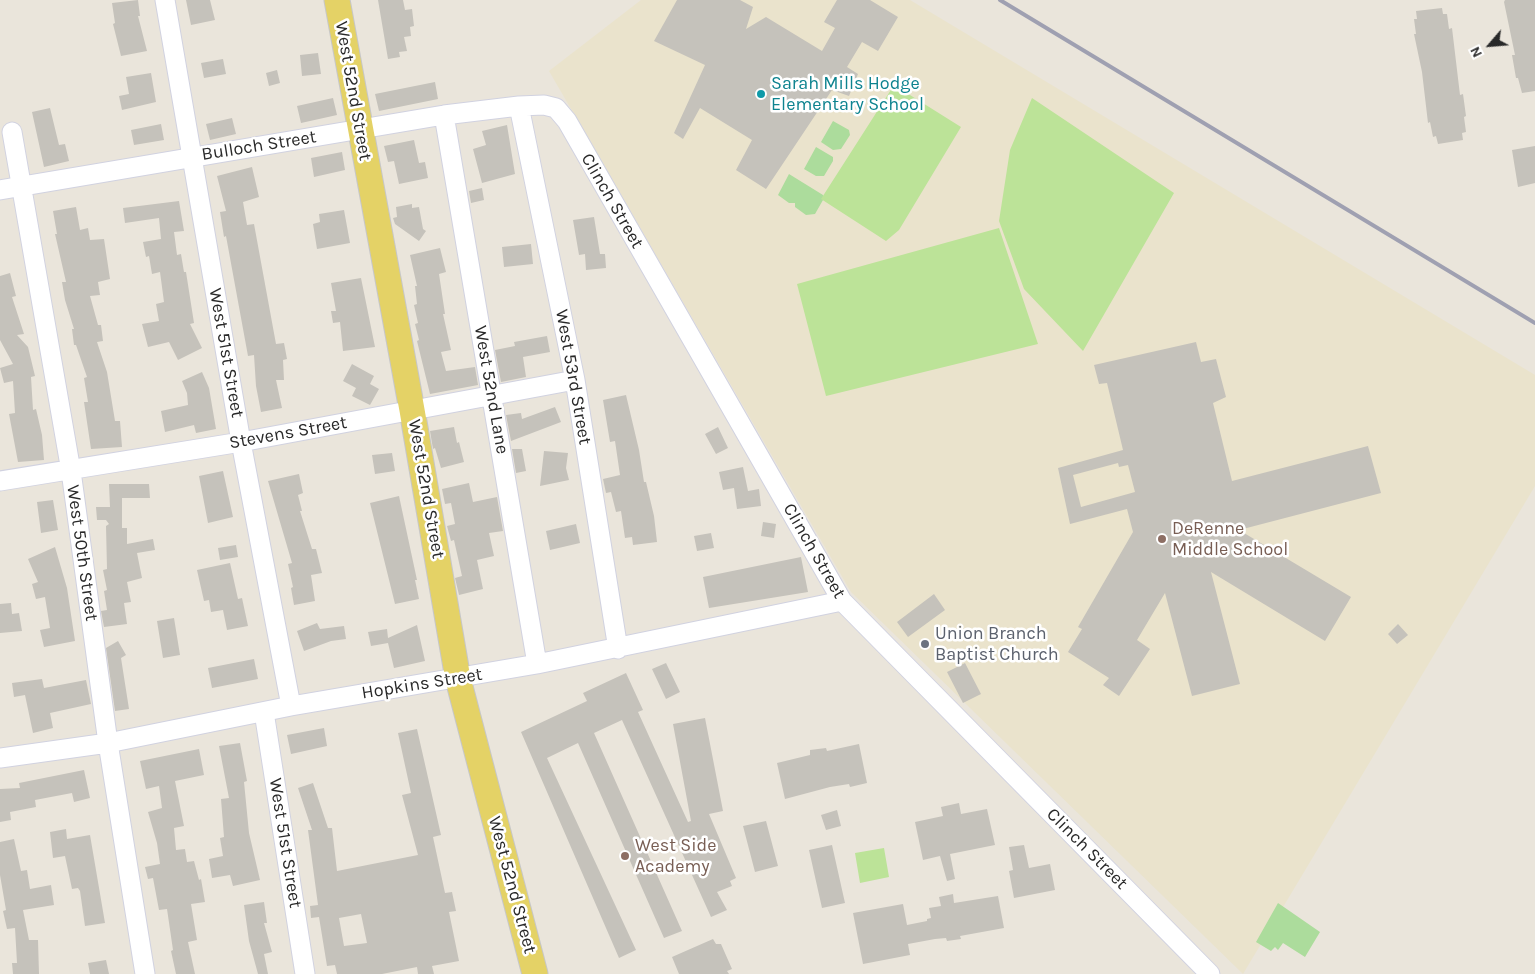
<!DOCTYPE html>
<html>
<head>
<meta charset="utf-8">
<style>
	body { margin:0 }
	#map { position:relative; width:1535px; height:974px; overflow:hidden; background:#eae5db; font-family:Karla,sans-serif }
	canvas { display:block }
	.north { position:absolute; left:1465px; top:20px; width:50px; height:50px; -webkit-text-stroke:4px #fff; paint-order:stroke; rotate:243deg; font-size:14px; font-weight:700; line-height:20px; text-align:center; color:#292929 }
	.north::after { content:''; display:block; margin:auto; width:18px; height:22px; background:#292929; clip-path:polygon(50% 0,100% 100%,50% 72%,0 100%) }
</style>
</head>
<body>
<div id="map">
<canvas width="1535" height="974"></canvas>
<div class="north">N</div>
</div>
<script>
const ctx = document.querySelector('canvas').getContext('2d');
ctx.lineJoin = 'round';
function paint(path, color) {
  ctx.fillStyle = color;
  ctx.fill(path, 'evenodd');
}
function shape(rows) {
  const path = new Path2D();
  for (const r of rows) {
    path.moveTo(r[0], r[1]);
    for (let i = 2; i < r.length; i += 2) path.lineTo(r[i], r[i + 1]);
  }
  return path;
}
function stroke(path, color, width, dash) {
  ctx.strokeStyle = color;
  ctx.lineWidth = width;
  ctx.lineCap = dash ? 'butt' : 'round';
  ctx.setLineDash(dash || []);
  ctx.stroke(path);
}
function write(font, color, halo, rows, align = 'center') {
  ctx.font = font + ' Karla,sans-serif';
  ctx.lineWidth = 5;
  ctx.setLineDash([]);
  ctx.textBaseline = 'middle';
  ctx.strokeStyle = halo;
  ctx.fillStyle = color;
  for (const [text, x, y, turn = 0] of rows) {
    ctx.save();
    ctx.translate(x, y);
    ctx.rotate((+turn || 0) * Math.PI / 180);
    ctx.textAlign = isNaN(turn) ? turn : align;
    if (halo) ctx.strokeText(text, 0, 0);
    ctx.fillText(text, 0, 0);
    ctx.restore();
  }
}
const education = shape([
	[641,0,910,0,1535,375,1535,486,1243,974,851,592,549,71]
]);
const green = shape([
	[833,121,849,130,850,135,841,149,833,150,821,142],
	[816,147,833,157,833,161,824,176,816,176,804,169],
	[789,174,823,195,823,200,815,214,806,215,795,207,795,203,789,203,778,195],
	[1278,903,1320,932,1305,957,1283,943,1278,950,1275,947,1271,951,1256,942]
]);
const pitch = shape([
	[894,85,961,127,899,230,886,241,821,199],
	[1032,98,1174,193,1083,351,1024,289,999,221,1010,150],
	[999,228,1038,344,826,396,797,284],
	[884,848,889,877,860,883,855,853]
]);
const building = shape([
	[138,0,140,16,138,16,147,51,121,56,113,24,115,23,112,3],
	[186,0,210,0,215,20,191,25],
	[378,0,403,0,405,10,412,9,414,26,410,27,411,36,404,37,407,51,399,52,400,57,388,59],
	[677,0,740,0,753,7,746,29,766,17,822,51,835,28,824,22,837,0,870,0,898,17,878,51,862,42,847,67,858,74,849,96,832,90,766,189,736,170,752,140,700,108,683,139,674,133,705,65,654,41],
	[1505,0,1535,0,1535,91,1522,93,1518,78,1516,78,1512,55,1515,55,1504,2],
	[1442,8,1443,14,1447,14,1449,29,1452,28,1460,95,1463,94,1466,116,1464,117,1466,132,1462,133,1463,140,1438,144,1436,136,1433,137,1430,122,1428,123,1422,72,1414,34,1416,34,1414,19,1417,19,1416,11],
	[318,53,321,74,302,76,300,55],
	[223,59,226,74,204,78,201,63],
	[277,70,280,83,269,86,266,73],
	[151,73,156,102,122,110,119,96,129,94,126,77],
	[435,82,438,99,379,111,375,94],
	[333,98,337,115,301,123,297,106],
	[50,108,59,145,65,144,69,161,44,167,32,112],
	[232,118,236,134,210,140,206,124],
	[161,124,164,140,134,145,131,130],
	[507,125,515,174,482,183,473,149,486,145,482,131],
	[414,140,419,163,425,162,428,178,399,184,394,161,388,162,384,146],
	[1535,146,1535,183,1518,187,1512,150],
	[342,152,345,170,314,177,311,158],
	[252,167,259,197,243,202,247,225,254,224,276,344,284,343,287,359,283,360,284,380,276,380,282,408,261,412,256,386,254,355,248,356,226,236,224,237,220,212,226,211,217,176],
	[482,188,484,200,471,203,469,191],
	[179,201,184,231,174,232,177,255,181,254,184,272,186,272,194,323,190,324,202,348,178,360,169,342,148,347,142,324,159,321,156,304,164,302,160,272,152,274,149,256,146,257,143,242,161,239,159,218,125,223,123,208],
	[412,204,412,208,419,207,423,229,426,231,419,241,395,224,393,218,397,217,396,207],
	[76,207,80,230,88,228,90,240,104,239,110,279,98,282,100,295,90,296,98,325,101,325,103,341,97,342,107,372,115,421,120,421,122,447,91,449,84,402,88,402,84,378,87,377,76,345,74,345,72,329,74,329,65,300,62,282,66,282,55,234,57,234,53,211],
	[344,210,350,243,317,249,313,224,320,222,319,214],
	[594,217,600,254,605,254,606,268,586,270,585,254,579,255,573,220],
	[531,244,533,264,504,267,502,247],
	[440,248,446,272,439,274,445,314,443,314,451,350,441,352,446,371,475,367,478,385,430,394,417,341,419,340,415,324,418,323,414,305,417,304,415,286,417,286,410,255],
	[10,273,16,296,12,297,24,334,17,335,28,347,35,376,31,377,33,410,36,409,42,435,44,460,18,462,9,414,15,413,13,381,4,383,0,368,13,364,0,340,0,276],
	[361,278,375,347,343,351,340,322,333,323,331,311,336,311,331,283],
	[547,336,550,352,523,357,526,377,501,382,495,350,515,346,514,342],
	[1196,342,1201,362,1216,359,1226,397,1213,403,1232,481,1368,446,1381,493,1239,530,1351,597,1325,641,1211,572,1240,684,1192,696,1165,593,1137,640,1150,649,1119,696,1103,685,1109,678,1068,652,1082,629,1078,627,1133,532,1127,509,1070,524,1058,468,1123,450,1107,383,1099,384,1094,365],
	[1118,463,1119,467,1128,465,1135,492,1081,507,1073,475],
	[352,364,374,376,370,384,379,389,370,405,352,396,356,388,343,381],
	[202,372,209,388,216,429,196,433,194,425,165,432,161,411,188,405,187,393,182,381],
	[626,395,639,450,644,482,646,482,654,516,657,542,633,545,632,537,625,538,621,511,616,512,611,492,606,493,603,479,620,475,615,441,610,442,603,400],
	[555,407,561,422,511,441,506,415,521,413,522,419],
	[454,427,457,443,459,442,464,462,441,468,435,448,433,449,430,431],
	[718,427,728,448,716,454,705,434],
	[512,449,522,449,526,471,516,473],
	[544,451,568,453,566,468,569,480,540,486],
	[392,453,395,471,375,474,372,455],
	[743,467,748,491,759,489,761,506,737,509,734,488,723,490,719,472],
	[223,471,233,517,208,523,199,476],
	[299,474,303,493,298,495,302,511,300,511,312,549,316,549,322,573,311,575,315,601,294,605,291,588,293,587,288,564,292,563,268,481],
	[469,483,473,502,497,497,503,531,489,533,494,556,477,560,483,589,459,595,455,578,462,576,454,540,451,541,447,526,455,524,451,503,445,504,442,489],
	[109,484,149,484,150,498,122,498,122,528,127,528,127,544,153,539,155,550,137,553,142,578,127,582,131,602,124,603,127,624,104,627,101,611,107,610,104,591,107,590,103,570,107,569,106,526,109,524,106,520,97,520,96,507,110,507],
	[399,496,417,580,415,580,419,599,395,604,370,503],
	[53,500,58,530,41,533,37,502],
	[763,522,776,524,774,538,761,536],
	[576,524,580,543,550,550,546,531],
	[711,533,714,548,697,551,694,536],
	[236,545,238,557,220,560,218,548],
	[55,547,67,588,75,641,44,647,40,630,50,628,45,597,36,599,32,584,38,582,28,559],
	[801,557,808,592,709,608,703,577],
	[230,563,238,599,242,598,248,626,227,630,223,610,211,612,209,600,204,601,197,570],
	[934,594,945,610,908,637,897,622],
	[11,603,12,614,19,613,22,631,0,633,0,604],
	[174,618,180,655,163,658,157,621],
	[317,623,320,629,344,626,346,639,331,641,304,651,297,631],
	[1398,624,1408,635,1397,644,1388,634],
	[417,625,425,661,394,668,388,643,371,646,368,632,387,629,388,638],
	[118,641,126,655,121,658,129,709,115,711,106,648],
	[254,659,258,679,212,688,208,668],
	[666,663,680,692,666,699,652,669],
	[965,663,981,694,963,703,947,672],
	[626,673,643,710,638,712,688,822,691,821,673,724,705,718,723,811,709,814,736,878,730,881,732,886,717,892,727,910,711,917,622,720,594,733,682,931,664,938,578,743,547,758,636,950,619,958,521,732,587,701,583,693],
	[42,679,44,688,86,680,91,704,50,713,53,728,33,733,25,695,14,697,12,683],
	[324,728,327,746,291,754,287,735],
	[417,729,441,835,433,837,445,893,452,892,456,911,449,912,459,961,432,966,434,974,418,974,417,967,382,974,337,974,335,965,327,966,319,917,311,918,310,906,318,905,308,830,312,830,298,788,313,783,328,828,332,828,337,871,418,855,402,795,411,793,398,733],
	[361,914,367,943,344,946,339,918],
	[240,743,247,781,244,782,249,833,260,880,233,886,230,875,212,878,209,859,223,856,220,838,224,837,221,799,229,798,219,746],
	[859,744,867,783,850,787,849,784,830,787,785,799,777,763,810,755,810,750,826,748,827,751],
	[199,749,204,775,175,781,184,826,174,828,176,850,185,849,187,862,194,861,199,880,201,879,205,902,191,904,197,940,188,942,195,974,176,974,171,951,173,950,167,909,159,910,153,878,148,879,145,867,160,864,157,843,148,812,162,808,159,786,146,789,140,761],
	[84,770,90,798,74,802,72,793,35,800,36,807,10,812,11,820,0,822,0,789,20,788,19,783],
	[959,803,961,814,987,809,995,845,950,854,955,879,947,881,940,856,923,860,915,822,943,816,941,807],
	[837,810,841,826,826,830,821,815],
	[766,821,778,866,755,872,743,826],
	[66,829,67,839,90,835,105,923,85,926,80,891,78,888,72,889,65,856,53,858,50,832],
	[14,839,21,871,27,870,30,889,51,885,54,905,23,910,29,940,38,940,39,974,13,974,12,963,17,963,15,928,7,929,3,911,6,910,0,875,0,842],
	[832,845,845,903,822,908,809,850],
	[1024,845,1029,868,1050,864,1055,890,1014,898,1009,871,1013,870,1009,847],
	[953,894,954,903,998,896,1004,928,960,936,961,939,947,941,946,938,935,939,908,944,910,955,863,964,853,913,903,904,907,925,927,921,927,919,931,918,929,908,941,906,939,897],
	[264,902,267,923,264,923,272,952,264,954,268,974,258,974,249,941,244,905],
	[713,939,716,944,721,944,732,969,727,971,729,974,679,974,672,957],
	[106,960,109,974,90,974,88,963]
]);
const minor = shape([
	[165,0,241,442,291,706],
	[519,106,575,380,618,649],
	[444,115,537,664],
	[12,132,71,471,108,743,145,974],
	[0,190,444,115,519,106,544,105,556,108,567,121,842,601,1210,974],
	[0,481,241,442,575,380],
	[264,712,305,974],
	[0,758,108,743,291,706,537,664,842,601]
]);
const major = shape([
	[337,0,412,410,458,679,535,974]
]);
const rail = shape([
	[1000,0,1535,323]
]);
const markers = [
	[761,94,5,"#0f9aa8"],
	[1162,539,5,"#8d6e63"],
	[925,644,5,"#6b7280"],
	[625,856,5,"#8d6e63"]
];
const cultureNames = [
	["Sarah Mills Hodge",771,84],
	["Elementary School",771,105]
];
const streetNames = [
	["West 52nd Street",353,91,80],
	["Bulloch Street",259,146,-9],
	["Clinch Street",612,201,60],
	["West 51st Street",226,353,80],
	["West 53rd Street",573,377,80],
	["West 52nd Lane",491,390,80],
	["Stevens Street",288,433,-10],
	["West 52nd Street",426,489,80],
	["Clinch Street",814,551,60],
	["West 50th Street",82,553,82],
	["Hopkins Street",422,684,-9],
	["West 51st Street",285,843,81],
	["Clinch Street",1087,849,45],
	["West 52nd Street",512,885,75]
];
const educationNames = [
	["DeRenne",1172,529],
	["Middle School",1172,550],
	["West Side",635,846],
	["Academy",635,867]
];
const worshipNames = [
	["Union Branch",935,634],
	["Baptist Church",935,655]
];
paint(education, '#eae3cc');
paint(green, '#acdc9c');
paint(pitch, '#bce398');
paint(building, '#c5c2bb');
stroke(minor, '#d1d2e0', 21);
stroke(major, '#c7c7c7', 27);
stroke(minor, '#fff', 19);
stroke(major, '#e4d266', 25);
stroke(rail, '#9fa0b1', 4);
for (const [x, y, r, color] of markers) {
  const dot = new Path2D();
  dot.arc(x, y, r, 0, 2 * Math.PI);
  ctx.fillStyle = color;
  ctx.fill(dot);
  stroke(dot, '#fff', 2);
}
write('18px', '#0d838f', '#fff', cultureNames, 'left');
write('18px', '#292929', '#fff', streetNames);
write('18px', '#785e54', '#fff', educationNames, 'left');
write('18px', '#5b616d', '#fff', worshipNames, 'left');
</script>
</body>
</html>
